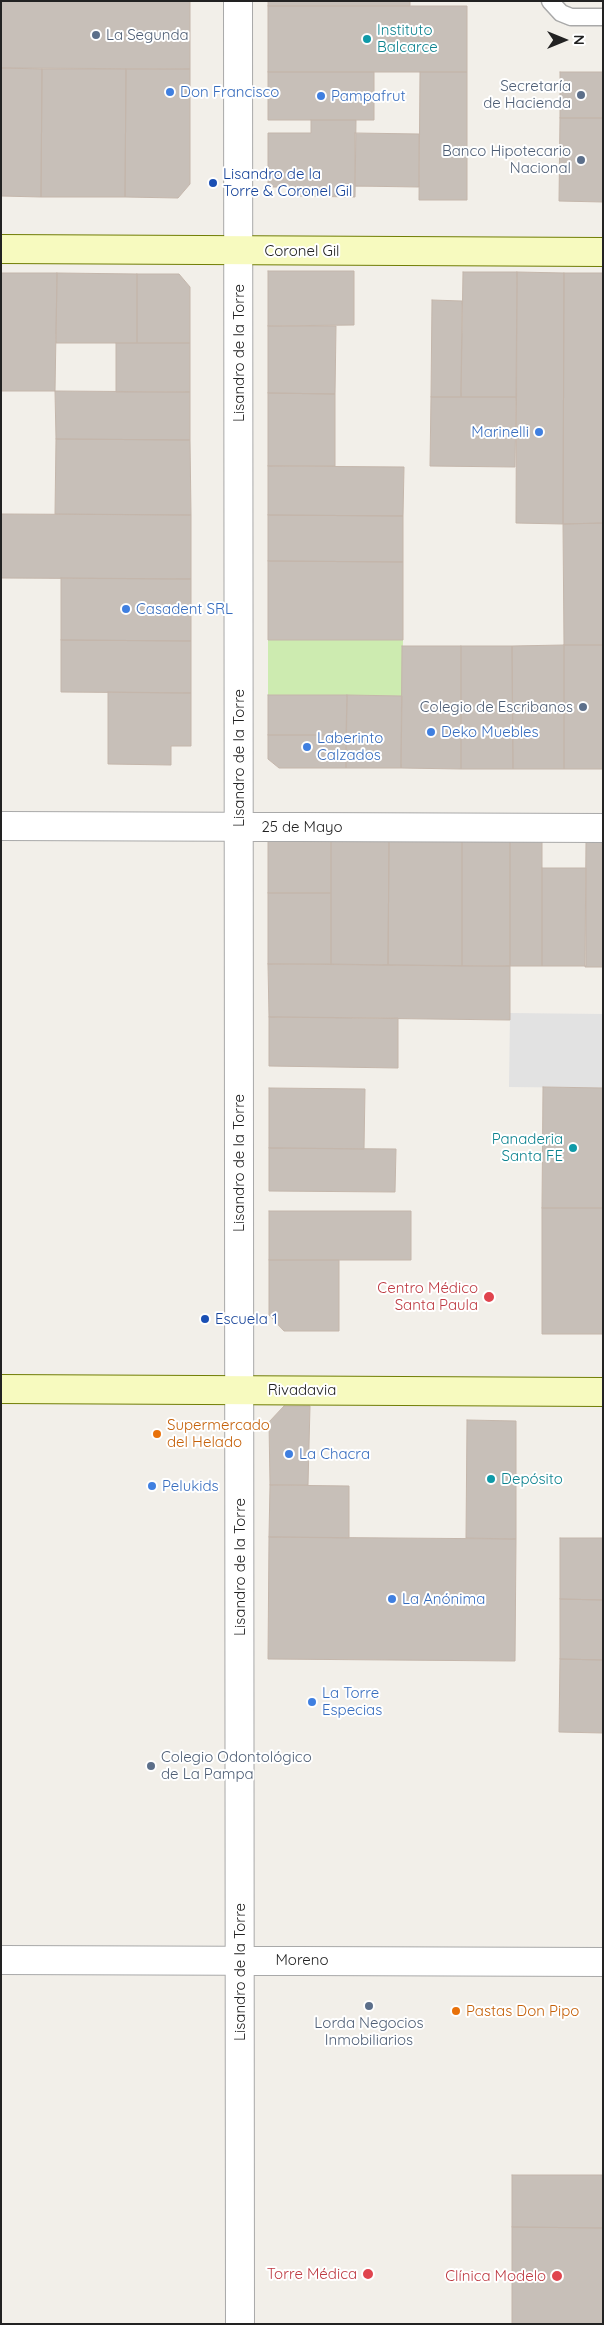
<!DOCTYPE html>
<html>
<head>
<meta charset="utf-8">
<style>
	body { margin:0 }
	#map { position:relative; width:604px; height:2325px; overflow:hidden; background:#f2efe9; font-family:Quicksand,sans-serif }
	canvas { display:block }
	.frame { position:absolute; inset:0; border:2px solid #222; pointer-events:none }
	.north { position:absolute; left:539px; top:15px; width:50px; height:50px; -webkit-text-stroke:4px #fff; paint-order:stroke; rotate:90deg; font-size:14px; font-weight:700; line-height:20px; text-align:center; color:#222 }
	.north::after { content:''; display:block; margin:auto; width:18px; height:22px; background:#222; clip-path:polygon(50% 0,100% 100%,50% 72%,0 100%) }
</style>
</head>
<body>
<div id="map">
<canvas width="604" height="2325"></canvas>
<div class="frame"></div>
<div class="north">N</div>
</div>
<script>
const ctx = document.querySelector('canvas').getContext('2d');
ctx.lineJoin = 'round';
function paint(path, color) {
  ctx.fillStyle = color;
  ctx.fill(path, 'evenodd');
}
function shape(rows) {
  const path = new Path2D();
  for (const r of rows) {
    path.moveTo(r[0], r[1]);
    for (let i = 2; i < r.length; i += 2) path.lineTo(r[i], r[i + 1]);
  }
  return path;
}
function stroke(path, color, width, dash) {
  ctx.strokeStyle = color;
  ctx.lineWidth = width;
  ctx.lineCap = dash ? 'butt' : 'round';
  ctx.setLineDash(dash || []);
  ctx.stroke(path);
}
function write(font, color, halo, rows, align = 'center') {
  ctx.font = font + ' Quicksand,sans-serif';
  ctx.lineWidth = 4;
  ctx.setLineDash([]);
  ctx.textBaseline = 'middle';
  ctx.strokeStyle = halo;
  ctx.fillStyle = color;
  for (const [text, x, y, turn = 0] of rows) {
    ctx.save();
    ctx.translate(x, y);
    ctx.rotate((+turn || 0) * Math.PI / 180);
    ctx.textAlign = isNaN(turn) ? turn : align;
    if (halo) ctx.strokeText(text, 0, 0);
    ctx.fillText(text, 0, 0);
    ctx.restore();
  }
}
const grass = shape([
	[268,640,403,640,402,696,268,695]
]);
const parking = shape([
	[510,1013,603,1014,603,1088,509,1087]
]);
const building = shape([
	[1,1,190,1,190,69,1,68,1,1],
	[268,1,410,1,410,6,268,6,268,1],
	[268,6,467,6,467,72,268,72,268,6],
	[1,68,42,69,41,197,1,196,1,68],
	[42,69,126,69,125,197,41,197,42,69],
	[126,69,190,69,190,184,178,198,125,197,126,69],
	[268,72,374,72,374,120,268,120,268,72],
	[420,72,467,72,467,200,419,200,420,72],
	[560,72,603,72,603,118,560,118,560,72],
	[560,118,603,118,603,202,559,201,560,118],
	[311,120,356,120,355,197,296,196,296,187,268,187,268,133,311,133,311,120],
	[355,133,419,134,419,187,355,186,355,133],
	[268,271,354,271,354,325,268,326,268,271],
	[463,272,517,272,516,397,461,397,463,272],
	[517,272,564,273,563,524,516,523,517,272],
	[1,273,57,273,55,391,1,391,1,273],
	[57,273,137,274,137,343,56,343,57,273],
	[564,273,603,273,603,523,563,524,564,273],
	[137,274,179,274,190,287,190,343,137,343,137,274],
	[432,300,462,301,461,397,431,397,432,300],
	[268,326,336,326,335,394,268,393,268,326],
	[116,343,190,343,190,392,116,392,116,343],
	[55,391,190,392,190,440,56,439,55,391],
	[268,393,335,394,335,466,268,466,268,393],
	[431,397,516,397,515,467,430,466,431,397],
	[56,439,190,440,191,515,55,514,56,439],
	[268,466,404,467,403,516,268,515,268,466],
	[1,514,191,515,191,579,1,578,1,514],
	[268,515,403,516,403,562,268,561,268,515],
	[603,523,603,645,564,645,563,524,603,523],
	[268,561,403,562,403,640,268,640,268,561],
	[61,578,191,579,191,641,61,640,61,578],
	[61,640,191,641,191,693,61,692,61,640],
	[564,645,603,645,603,769,564,769,564,645],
	[564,645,564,769,513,769,512,646,564,645],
	[402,646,461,646,461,769,401,768,402,646],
	[461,646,512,646,513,769,461,769,461,646],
	[108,692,191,693,191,746,171,746,171,765,108,764,108,692],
	[268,695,347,695,346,735,268,735,268,695],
	[347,695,402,696,401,768,346,768,347,695],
	[268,735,346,735,346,768,279,768,268,759,268,735],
	[268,840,331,841,331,893,268,893,268,840],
	[331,841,389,841,388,965,331,964,331,841],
	[389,841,462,841,462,966,388,965,389,841],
	[462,841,510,841,510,966,462,966,462,841],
	[510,841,542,841,542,966,510,966,510,841],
	[586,841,603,841,603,967,585,967,586,841],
	[542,868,586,868,586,966,542,966,542,868],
	[268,893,331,893,331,964,268,964,268,893],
	[268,964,510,966,510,1020,269,1017,268,964],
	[269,1017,398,1018,398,1068,269,1066,269,1017],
	[543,1087,603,1088,603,1208,542,1208,543,1087],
	[269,1088,365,1089,364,1149,269,1148,269,1088],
	[269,1148,396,1149,395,1192,269,1191,269,1148],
	[542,1208,603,1208,603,1334,542,1334,542,1208],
	[269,1211,411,1211,411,1260,269,1260,269,1211],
	[269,1260,339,1260,339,1331,284,1331,269,1315,269,1260],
	[284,1406,310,1406,308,1485,270,1485,269,1422,284,1406],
	[467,1420,516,1421,516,1539,466,1538,467,1420],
	[270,1485,349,1486,349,1538,269,1537,270,1485],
	[269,1537,516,1539,515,1661,268,1659,269,1537],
	[560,1538,603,1538,603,1600,560,1599,560,1538],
	[560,1599,603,1600,603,1660,560,1659,560,1599],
	[560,1659,603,1660,603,1733,559,1732,560,1659],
	[512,2175,603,2175,603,2228,512,2227,512,2175],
	[512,2227,603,2228,603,2324,512,2324,512,2227]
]);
const lane = shape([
	[550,1,561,13,571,17,603,17]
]);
const street = shape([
	[238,1,240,2324],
	[1,826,603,828],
	[1,1960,603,1962]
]);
const secondary = shape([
	[1,249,603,252],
	[1,1389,603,1392]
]);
const markers = [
	[96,35,5,"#5c6f8a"],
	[367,39,5,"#0f9aa8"],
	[170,92,5,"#3f7fe0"],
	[581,95,5,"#5c6f8a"],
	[321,96,5,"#3f7fe0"],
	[581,160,5,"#5c6f8a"],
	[213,183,5,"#1a4fb4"],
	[539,432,5,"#3f7fe0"],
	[126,609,5,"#3f7fe0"],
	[583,707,5,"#5c6f8a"],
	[431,732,5,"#3f7fe0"],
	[307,747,5,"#3f7fe0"],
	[573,1148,5,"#0f9aa8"],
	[489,1297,6,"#e0444e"],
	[205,1319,5,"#1a4fb4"],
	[157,1434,5,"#e8710a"],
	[289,1454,5,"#3f7fe0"],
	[491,1479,5,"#0f9aa8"],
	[152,1486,5,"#3f7fe0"],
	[392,1599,5,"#3f7fe0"],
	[312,1702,5,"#3f7fe0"],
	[151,1766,5,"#5c6f8a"],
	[369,2006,5,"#5c6f8a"],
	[456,2011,5,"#e8710a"],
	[368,2274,6,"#e0444e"],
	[557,2276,6,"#e0444e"]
];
const cultureNames = [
	["Instituto",377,30],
	["Balcarce",377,47],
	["Panaderia",563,1139,"right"],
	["Santa FE",563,1156,"right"],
	["Depósito",501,1479]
];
const serviceNames = [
	["La Segunda",106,35,"left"],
	["Secretaría",571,86],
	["de Hacienda",571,103],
	["Banco Hipotecario",571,151],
	["Nacional",571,168],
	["Colegio de Escribanos",573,707],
	["Colegio Odontológico",161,1757,"left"],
	["de La Pampa",161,1774,"left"],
	["Lorda Negocios",369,2023,"center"],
	["Inmobiliarios",369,2040,"center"]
];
const shopNames = [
	["Don Francisco",180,92],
	["Pampafrut",331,96],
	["Marinelli",529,432,"right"],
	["Casadent SRL",136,609],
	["Deko Muebles",441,732],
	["Laberinto",317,738],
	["Calzados",317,755],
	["La Chacra",299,1454],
	["Pelukids",162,1486],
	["La Anónima",402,1599],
	["La Torre",322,1693],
	["Especias",322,1710]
];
const transitNames = [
	["Lisandro de la",223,174],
	["Torre & Coronel Gil",223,191],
	["Escuela 1",215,1319]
];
const streetNames = [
	["Coronel Gil",302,251],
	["Lisandro de la Torre",239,353,-90],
	["Lisandro de la Torre",239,758,-90],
	["25 de Mayo",302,827],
	["Lisandro de la Torre",239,1163,-90],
	["Rivadavia",302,1390],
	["Lisandro de la Torre",240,1567,-90],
	["Moreno",302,1960],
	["Lisandro de la Torre",240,1972,-90]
];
const healthNames = [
	["Centro Médico",478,1288],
	["Santa Paula",478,1305],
	["Torre Médica",357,2274],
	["Clínica Modelo",546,2276]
];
const foodNames = [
	["Supermercado",167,1425],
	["del Helado",167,1442],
	["Pastas Don Pipo",466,2011]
];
paint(grass, '#cdebb0');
paint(parking, '#e2e2e2');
paint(building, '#c7bfb8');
stroke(building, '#c4b6ab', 1);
stroke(lane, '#a9a9a9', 19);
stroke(street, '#a9a9a9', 30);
stroke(secondary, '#707d05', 30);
stroke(lane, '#fff', 16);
stroke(street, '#fff', 28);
stroke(secondary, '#f7fabf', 28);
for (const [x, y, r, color] of markers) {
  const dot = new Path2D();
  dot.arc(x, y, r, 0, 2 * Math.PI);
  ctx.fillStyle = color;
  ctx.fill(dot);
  stroke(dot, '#fff', 2);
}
write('15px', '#0d838f', '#fff', cultureNames, 'left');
write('15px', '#4e5e75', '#fff', serviceNames, 'right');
write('15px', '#366cbe', '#fff', shopNames, 'left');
write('15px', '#164399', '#fff', transitNames, 'left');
write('15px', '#222', '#fff', streetNames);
write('15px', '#be3a42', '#fff', healthNames, 'right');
write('15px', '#c56008', '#fff', foodNames, 'left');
</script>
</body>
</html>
